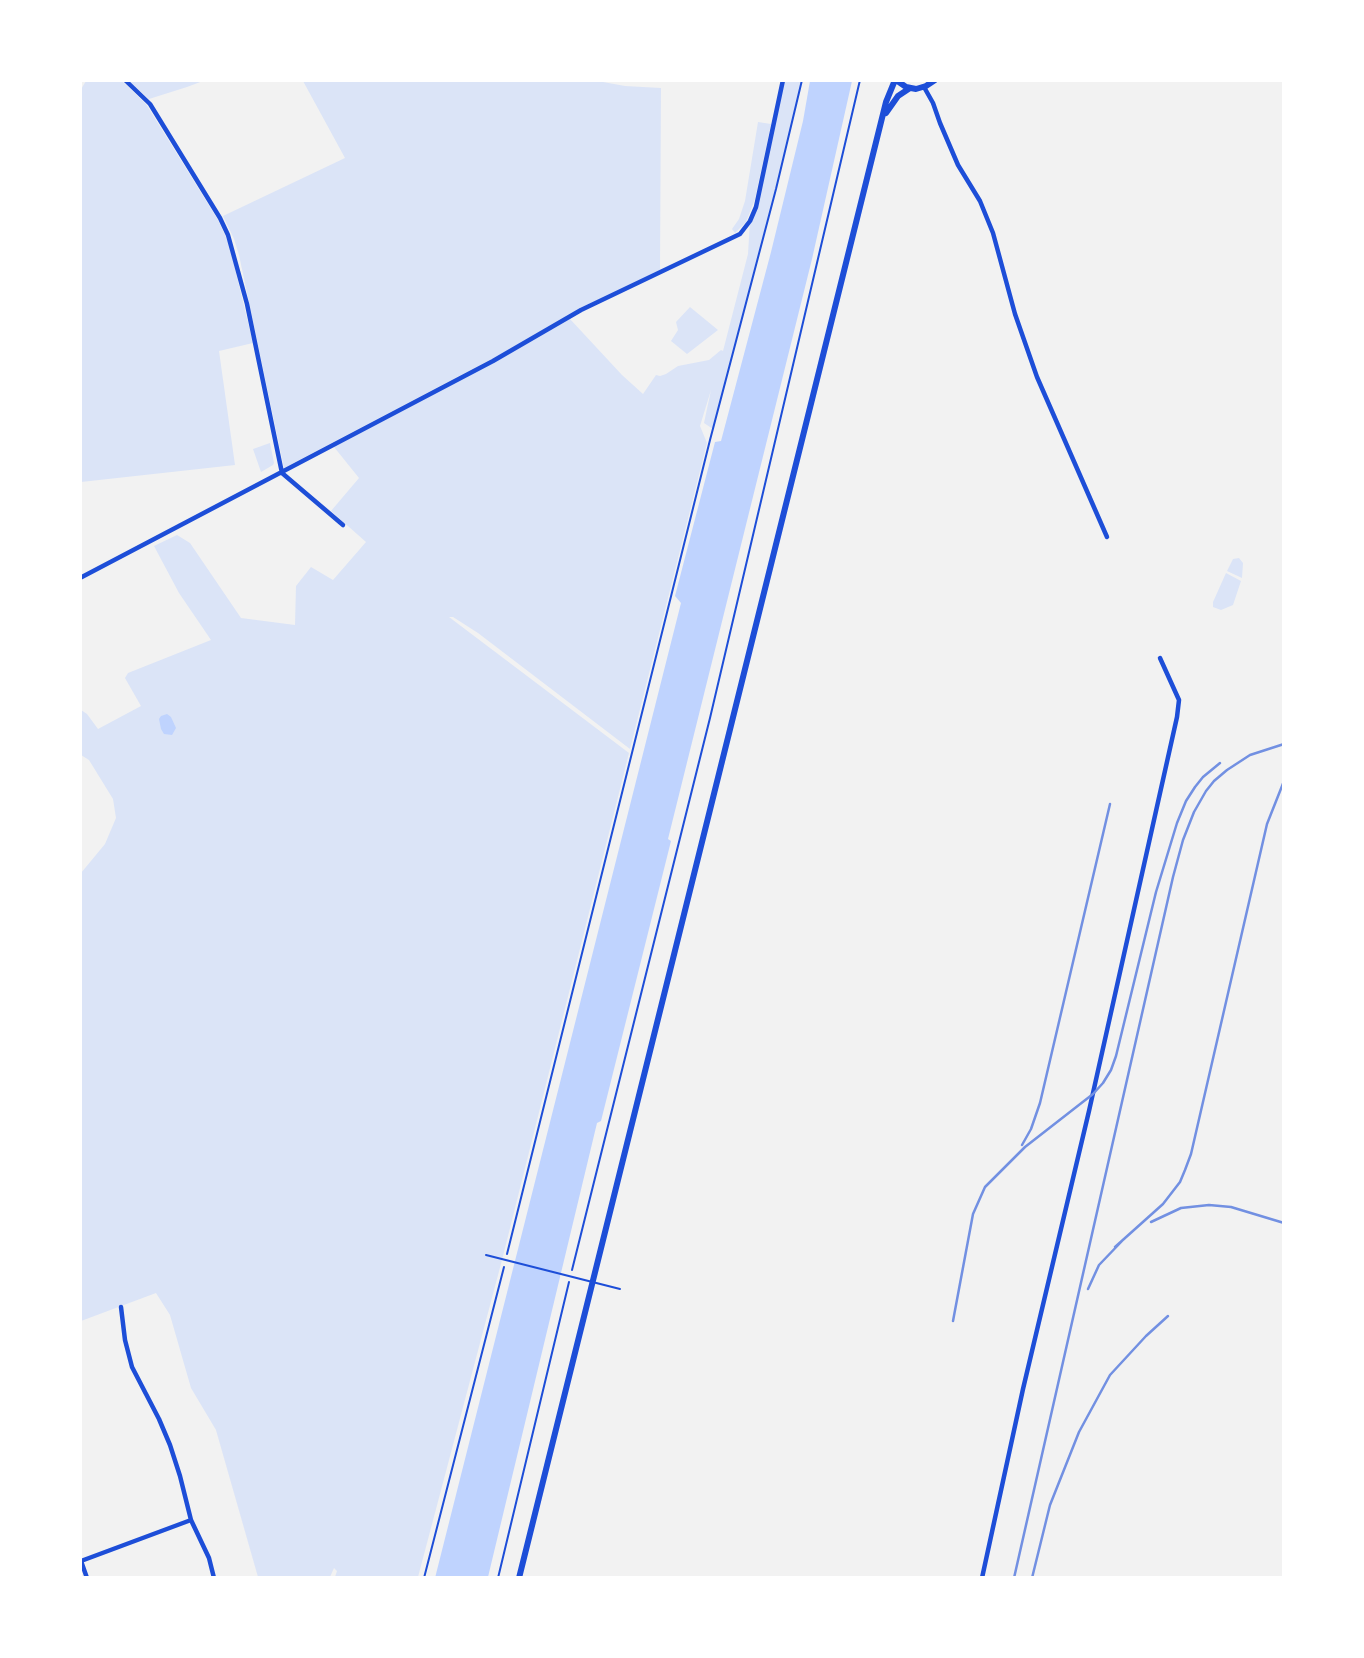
<!DOCTYPE html>
<html>
<head>
<meta charset="utf-8">
<style>
	body { margin:0 }
	#map { position:relative; width:1364px; height:1658px; overflow:hidden; background:#f2f2f2; font-family:Figtree,sans-serif }
	canvas { display:block }
	.frame { position:absolute; inset:0; border:82px solid #fff; pointer-events:none }
</style>
</head>
<body>
<div id="map">
<canvas width="1364" height="1658"></canvas>
<div class="frame"></div>
</div>
<script>
const ctx = document.querySelector('canvas').getContext('2d');
ctx.lineJoin = 'round';
function paint(path, color) {
  ctx.fillStyle = color;
  ctx.fill(path, 'evenodd');
}
function shape(rows) {
  const path = new Path2D();
  for (const r of rows) {
    path.moveTo(r[0], r[1]);
    for (let i = 2; i < r.length; i += 2) path.lineTo(r[i], r[i + 1]);
  }
  return path;
}
function stroke(path, color, width, dash) {
  ctx.strokeStyle = color;
  ctx.lineWidth = width;
  ctx.lineCap = dash ? 'butt' : 'round';
  ctx.setLineDash(dash || []);
  ctx.stroke(path);
}
const green = shape([
	[592,80,625,86,661,88,660,270,583,307,503,353,284,468,239,255,234,239,223,216,345,158,303,81],
	[86,81,122,81,146,104,218,220,229,244,253,343,219,351,235,465,81,482,80,91],
	[129,81,203,81,187,87,149,99],
	[783,81,802,81,776,189,713,429,704,423,711,390,700,426,707,443,630,749,478,633,453,617,449,617,629,753,502,1260,418,1577,335,1577,337,1571,334,1568,330,1577,258,1577,216,1430,191,1388,170,1315,156,1293,81,1321,81,873,105,844,116,818,113,799,89,760,81,755,81,710,87,714,98,729,141,706,125,678,128,673,211,640,179,593,154,546,177,535,190,543,241,618,295,625,296,586,311,567,333,580,366,542,331,511,359,478,334,447,511,353,570,319,622,375,643,394,656,375,660,376,666,374,678,366,709,360,721,350,723,351,748,254,750,221,756,207],
	[758,122,771,124,755,199,746,222,735,233,732,229,739,219,745,201],
	[690,307,718,330,687,354,671,341,678,330,676,322],
	[270,443,274,463,273,465,261,472,253,449],
	[1239,558,1243,563,1242,578,1227,571,1233,559],
	[1226,573,1241,581,1233,605,1221,610,1213,607,1213,602]
]);
const water = shape([
	[810,81,852,81,812,259,668,839,671,841,601,1121,597,1123,488,1577,435,1578,681,603,675,596,715,442,721,441,771,252,803,121],
	[167,714,171,717,176,728,172,735,164,734,161,729,159,719,161,716]
]);
const path = shape([
	[507,1254,710,440,776,189,802,80],
	[572,1270,710,718,860,80],
	[424,1578,504,1267],
	[498,1578,569,1282]
]);
const service = shape([
	[486,1255,620,1289]
]);
const minor = shape([
	[125,80,150,104,220,218,228,235,247,304,282,473,343,525],
	[924,87,933,103,940,123,958,165,980,201,993,233,1015,314,1037,377,1107,537],
	[80,578,493,361,581,310,740,234,750,221,756,207,783,80],
	[191,1520,209,1558,214,1578],
	[81,1561,191,1520,180,1476,170,1445,159,1419,132,1367,125,1340,121,1307],
	[81,1561,87,1578],
	[982,1578,1023,1389,1089,1111,1177,717,1179,700,1160,658]
]);
const primary = shape([
	[896,80,906,87,916,89,926,86,935,80],
	[886,113,898,96,910,88],
	[519,1578,886,102,895,80]
]);
const rail = shape([
	[1022,1145,1031,1129,1040,1103,1110,804],
	[1151,1222,1181,1208,1209,1205,1231,1207,1284,1223],
	[1115,1247,1163,1204,1180,1182,1185,1170,1191,1154,1267,824,1284,781],
	[1088,1289,1099,1265,1122,1241],
	[953,1321,973,1214,985,1187,1025,1147,1093,1094,1103,1083,1111,1070,1116,1056,1156,892,1177,823,1186,801,1195,787,1203,777,1220,763],
	[1014,1578,1173,877,1183,840,1194,812,1206,791,1214,781,1227,770,1250,755,1284,744],
	[1032,1578,1050,1505,1079,1432,1110,1375,1146,1336,1168,1316]
]);
paint(green, '#dbe4f7');
paint(water, '#bfd3fe');
stroke(path, '#1d4ed8', 2);
stroke(service, '#1d4ed8', 2);
stroke(minor, '#1d4ed8', 4.5);
stroke(primary, '#1d4ed8', 6);
stroke(rail, '#7290e2', 2.5);
</script>
</body>
</html>
